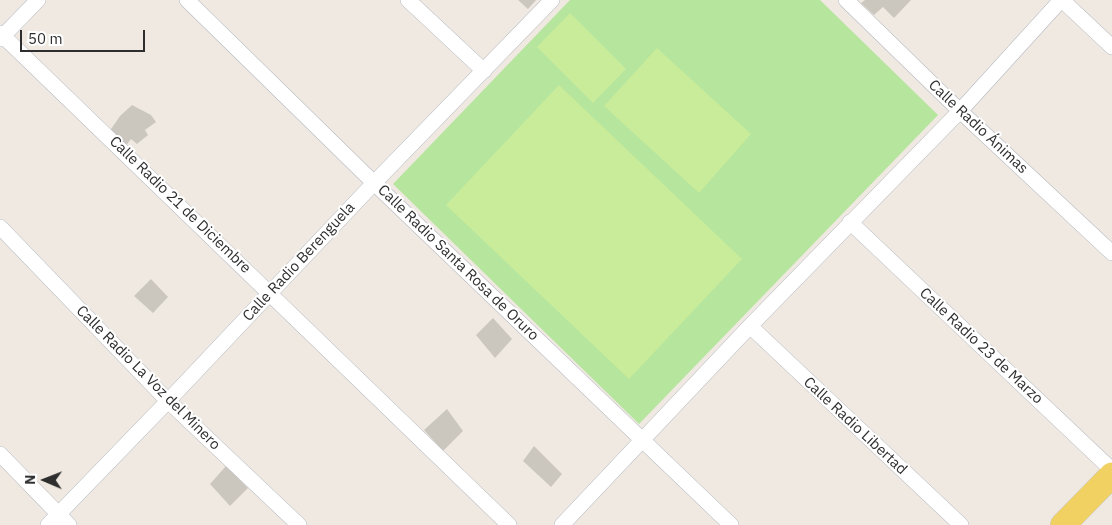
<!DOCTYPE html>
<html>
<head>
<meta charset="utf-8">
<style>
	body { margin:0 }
	#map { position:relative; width:1112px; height:525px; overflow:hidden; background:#efe9e1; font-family:"IBM Plex Sans",sans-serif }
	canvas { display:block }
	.north { position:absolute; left:20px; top:455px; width:50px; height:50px; -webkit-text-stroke:4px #fff; paint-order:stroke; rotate:271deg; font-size:14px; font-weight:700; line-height:20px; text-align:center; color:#2e2e2e }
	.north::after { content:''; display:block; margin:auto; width:18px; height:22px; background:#2e2e2e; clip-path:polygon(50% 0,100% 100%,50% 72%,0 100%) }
	.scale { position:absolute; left:20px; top:30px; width:125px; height:22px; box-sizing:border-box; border:2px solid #2e2e2e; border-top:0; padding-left:6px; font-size:15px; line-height:18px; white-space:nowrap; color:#2e2e2e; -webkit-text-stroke:4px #fff; paint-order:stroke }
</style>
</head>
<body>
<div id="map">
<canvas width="1112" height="525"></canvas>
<div class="north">N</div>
<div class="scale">50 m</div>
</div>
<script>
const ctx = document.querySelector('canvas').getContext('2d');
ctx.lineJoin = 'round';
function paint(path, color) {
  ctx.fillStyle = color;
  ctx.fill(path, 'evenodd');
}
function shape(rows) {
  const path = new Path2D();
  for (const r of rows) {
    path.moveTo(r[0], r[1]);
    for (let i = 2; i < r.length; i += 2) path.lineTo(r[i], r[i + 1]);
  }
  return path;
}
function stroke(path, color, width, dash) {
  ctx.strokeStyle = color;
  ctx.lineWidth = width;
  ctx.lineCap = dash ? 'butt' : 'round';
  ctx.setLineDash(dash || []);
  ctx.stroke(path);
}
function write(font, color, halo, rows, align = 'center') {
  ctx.font = font + ' "IBM Plex Sans",sans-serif';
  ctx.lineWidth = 4;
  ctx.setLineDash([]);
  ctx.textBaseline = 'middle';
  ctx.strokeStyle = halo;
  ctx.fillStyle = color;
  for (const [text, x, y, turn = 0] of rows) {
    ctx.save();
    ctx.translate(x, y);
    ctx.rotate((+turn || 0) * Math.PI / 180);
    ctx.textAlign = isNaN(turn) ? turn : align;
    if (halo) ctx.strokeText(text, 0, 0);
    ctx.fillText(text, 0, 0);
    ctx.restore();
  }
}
const green = shape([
	[570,0,820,0,938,115,639,424,393,184]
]);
const pitch = shape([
	[570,13,626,69,593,103,537,47],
	[657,48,751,134,699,193,604,106],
	[559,85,742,259,629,379,446,205]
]);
const building = shape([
	[518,0,536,0,528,9],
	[865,0,911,0,894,18,883,7,874,15,861,3],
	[132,105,151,115,156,122,145,130,148,135,137,144,131,139,125,147,109,132,120,116],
	[151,279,168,297,153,313,134,296],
	[493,318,512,339,495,358,476,335],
	[447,409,463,431,443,451,424,430],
	[534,446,562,474,551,487,523,461],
	[226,466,248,488,230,506,210,484]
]);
const minor = shape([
	[187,0,374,183,731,525],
	[408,0,484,71],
	[846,0,960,111,1112,253],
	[1062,0,1112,47],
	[0,33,509,525],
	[0,39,38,0],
	[850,222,1112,470],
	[0,227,168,401,299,525],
	[750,326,961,525],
	[0,454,69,525],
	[48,525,168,401,374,183,552,0],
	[562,525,750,326,960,111,1061,0]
]);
const primary = shape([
	[1063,525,1112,475]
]);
const streetNames = [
	["Calle Radio Ánimas",978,127,43],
	["Calle Radio 21 de Diciembre",180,205,44],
	["Calle Radio Berenguela",299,262,-47],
	["Calle Radio Santa Rosa de Oruro",458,263,44],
	["Calle Radio 23 de Marzo",981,346,43],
	["Calle Radio La Voz del Minero",148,378,45],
	["Calle Radio Libertad",855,426,43]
];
paint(green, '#b6e59e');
paint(pitch, '#c9ec9a');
paint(building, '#cbc7bf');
stroke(minor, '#b4b7c1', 16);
stroke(primary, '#c9c9c9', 26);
stroke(minor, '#fff', 15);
stroke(primary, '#f2d163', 25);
write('15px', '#2e2e2e', '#fff', streetNames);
</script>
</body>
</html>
